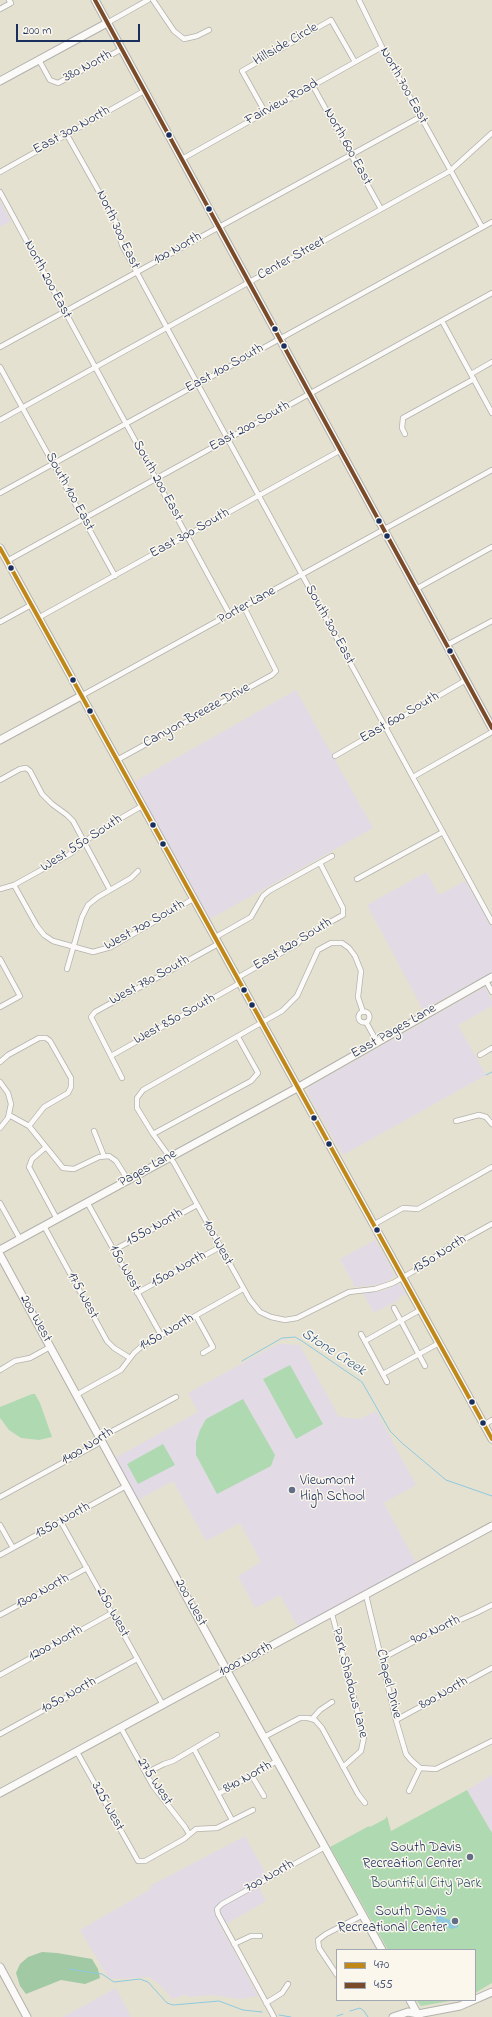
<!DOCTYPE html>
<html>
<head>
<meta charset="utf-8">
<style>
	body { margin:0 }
	#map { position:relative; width:492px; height:2017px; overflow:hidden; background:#e5e1d1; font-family:"Indie Flower",sans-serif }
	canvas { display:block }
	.legend { position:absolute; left:336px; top:1949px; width:140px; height:52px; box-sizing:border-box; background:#fbf7ec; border:1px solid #a1a7b3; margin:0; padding:5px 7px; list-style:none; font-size:12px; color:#1b2f5e }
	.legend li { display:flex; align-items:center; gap:8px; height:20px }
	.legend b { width:20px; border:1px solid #a1a7b3 }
	.scale { position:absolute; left:16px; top:24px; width:124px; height:18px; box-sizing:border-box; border:2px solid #1b2f5e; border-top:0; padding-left:5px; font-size:12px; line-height:14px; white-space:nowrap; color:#1b2f5e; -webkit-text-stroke:3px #fbf7ec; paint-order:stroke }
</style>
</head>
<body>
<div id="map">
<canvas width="492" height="2017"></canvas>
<ul class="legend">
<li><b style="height:5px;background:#c08818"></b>470</li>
<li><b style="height:5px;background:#7a4b2a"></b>455</li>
</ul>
<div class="scale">200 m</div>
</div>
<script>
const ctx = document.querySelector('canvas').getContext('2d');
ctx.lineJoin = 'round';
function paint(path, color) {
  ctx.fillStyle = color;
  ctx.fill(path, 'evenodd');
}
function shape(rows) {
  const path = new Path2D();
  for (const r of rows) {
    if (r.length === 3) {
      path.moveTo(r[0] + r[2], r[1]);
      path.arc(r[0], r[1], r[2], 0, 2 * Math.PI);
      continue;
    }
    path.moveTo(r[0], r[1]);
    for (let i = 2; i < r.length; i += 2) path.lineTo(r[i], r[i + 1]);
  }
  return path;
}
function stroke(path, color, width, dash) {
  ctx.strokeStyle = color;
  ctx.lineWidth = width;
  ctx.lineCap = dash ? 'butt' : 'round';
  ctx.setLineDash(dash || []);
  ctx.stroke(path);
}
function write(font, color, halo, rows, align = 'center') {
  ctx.font = font + ' "Indie Flower",sans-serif';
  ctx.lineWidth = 3;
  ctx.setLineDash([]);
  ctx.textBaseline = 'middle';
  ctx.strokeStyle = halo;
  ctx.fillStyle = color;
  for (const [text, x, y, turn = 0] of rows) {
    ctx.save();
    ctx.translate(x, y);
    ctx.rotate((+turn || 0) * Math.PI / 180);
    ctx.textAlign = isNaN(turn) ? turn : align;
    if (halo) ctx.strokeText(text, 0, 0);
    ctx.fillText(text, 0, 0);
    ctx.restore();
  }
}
const built = shape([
	[0,201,11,221,0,227],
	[296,690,373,828,210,919,134,782],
	[426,872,439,895,465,881,492,928,492,972,423,1010,367,905],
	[485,987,492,1001,492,1006,458,1025,486,1075,343,1155,307,1092,309,1087],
	[375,1240,387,1260,395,1276,382,1284,355,1287,340,1259],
	[398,1284,402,1286,406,1294,398,1298,399,1300,374,1313,363,1293,382,1291],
	[278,1344,300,1345,339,1417,360,1419,376,1411,416,1485,384,1503,416,1563,298,1627,280,1595,255,1608,253,1604,238,1576,261,1562,240,1523,206,1541,173,1481,138,1500,115,1458,198,1412,188,1393],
	[492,1775,492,1833,467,1790],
	[245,1836,267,1876,256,1882,266,1901,221,1927,258,1996,240,1999,211,1995,189,1997,185,1995,173,1999,159,1984,149,1977,116,1979,108,1977,80,1930,151,1889,150,1886],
	[116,1988,131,2017,63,2017]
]);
const green = shape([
	[290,1365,323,1424,296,1439,263,1379],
	[32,1394,35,1394,40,1403,52,1437,39,1440,21,1438,9,1430,0,1418,0,1407],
	[243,1399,275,1455,271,1466,217,1494,196,1455,196,1442,200,1430,206,1419],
	[163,1444,175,1465,138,1484,127,1464],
	[467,1790,492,1833,492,1983,475,1993,475,1950,388,1950,330,1847,369,1826,370,1827,385,1819,387,1816,391,1831],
	[416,2000,456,2000,421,2006]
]);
const forest = shape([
	[42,1952,57,1953,92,1959,98,1969,100,1978,85,1984,61,1980,26,1994,20,1986,16,1973,20,1964,28,1957]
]);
const water = shape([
	[440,1914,446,1919,457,1921,458,1927,452,1929,437,1923,436,1917]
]);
const stream = shape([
	[486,1075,492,1072],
	[242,1361,282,1338,295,1337,302,1341,362,1382,390,1431,402,1443,446,1480,492,1496],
	[69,1969,102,1974,114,1982,140,1979,148,1982,167,2003,173,2005,219,2001,243,2010,262,2012],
	[350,2011,360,2008,364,2011,368,2017],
	[279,2015,291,2017],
	[337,2016,343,2014]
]);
const street = shape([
	[153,0,174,31,184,39,197,36,209,30],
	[359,0,382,47,482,227],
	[0,9,11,3,9,0],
	[107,23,148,0],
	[39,60,50,80,58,83,122,49],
	[313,86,381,209],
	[265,112,242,71,331,20,355,62],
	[66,133,116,222,122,245,167,328,492,922],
	[182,159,382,47],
	[0,172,144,91],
	[0,192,230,615],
	[442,321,492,413],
	[0,347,420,117],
	[0,367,115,576],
	[471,374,492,362],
	[0,420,450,171,492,133],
	[405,434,402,428,403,418,474,379],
	[0,493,492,222],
	[7,561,492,293],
	[416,589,492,547],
	[38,618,341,450],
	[0,622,31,605],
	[447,645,492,621],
	[81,696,492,470],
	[335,756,466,680],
	[117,760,272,675,276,671,244,607],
	[413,777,492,732],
	[0,780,20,769,26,768,30,771,42,794,52,804,67,815,73,821,110,890],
	[357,879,443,832],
	[14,885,37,926,44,935,53,941,93,952,111,947,193,899],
	[0,889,14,885,70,854,97,832,142,806],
	[214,938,251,917,263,896,269,891,332,856],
	[0,959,20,996,0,1007],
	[67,969,82,917,88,905,98,897,131,878,138,871],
	[237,978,297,944,303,937,343,915,343,908,320,863],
	[486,981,492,992],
	[364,1017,5.5],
	[363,1012,358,997,361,971,355,956,349,948,342,943,331,943,318,950,297,996,282,1011,143,1090,137,1098,137,1108,153,1134,174,1163,250,1300,260,1312,271,1317,285,1320,297,1318,349,1292,375,1289,393,1283,426,1264,443,1251,492,1224],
	[366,1022,377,1042],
	[480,1055,492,1048],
	[111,1056,240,983],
	[0,1062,8,1055,39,1038,46,1038,50,1041,71,1078,71,1087,68,1093,44,1107,29,1126],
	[122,1078,91,1017,95,1012,218,944],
	[0,1082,8,1093,11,1104,8,1118,0,1128],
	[9,1115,29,1126,63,1168,74,1169,99,1157,109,1156,116,1161,128,1180],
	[456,1121,479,1115,486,1117,492,1124],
	[94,1131,104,1156],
	[153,1134,251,1081,258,1073,238,1037],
	[46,1147,32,1159,29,1167,57,1219],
	[87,1202,161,1335],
	[0,1203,20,1239],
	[373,1225,403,1208,418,1209,492,1167],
	[44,1226,107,1341,114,1348,130,1358],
	[114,1250,197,1205],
	[137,1293,220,1247],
	[394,1308,425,1366],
	[196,1316,213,1347,203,1353],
	[361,1334,387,1382],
	[365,1341,420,1310],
	[0,1370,15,1361,30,1358,50,1347],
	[383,1374,439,1343],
	[76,1395,121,1370,134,1353,142,1346,243,1289],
	[484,1425,492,1420],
	[0,1497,97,1444,105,1435,176,1397],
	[61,1522,163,1705],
	[0,1525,13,1548],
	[0,1555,126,1486],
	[366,1595,396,1720,406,1754,411,1760,420,1768,436,1769,492,1741],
	[332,1614,364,1737,361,1751,343,1767],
	[0,1615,87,1568],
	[381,1659,430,1633,476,1613,492,1605],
	[0,1675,112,1613],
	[312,1719,320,1710,332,1702],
	[396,1720,492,1668],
	[121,1728,153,1786,185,1827,189,1834],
	[0,1734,137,1659],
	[264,1737,300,1718,308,1718,315,1720,322,1728,358,1794,365,1803],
	[194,1749,232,1820],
	[77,1752,138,1861,145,1861,184,1839,196,1829,217,1828,253,1810],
	[146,1773,164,1764,173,1761,217,1735],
	[252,1776,264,1796],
	[409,1791,420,1768],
	[218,1794,277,1761],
	[234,1944,251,1936,260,1936],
	[337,1975,319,1948,318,1940,326,1934,363,1915],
	[266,2003,282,1993,288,1984],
	[274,2017,218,1914,217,1909,222,1904,325,1847]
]);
const secondary = shape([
	[95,0,492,728],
	[0,81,107,23],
	[0,548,492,1439],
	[0,740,81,696],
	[0,1250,297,1088,492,977],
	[0,1255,227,1671,382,1950],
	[0,1793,492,1526],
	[410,2000,419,2017],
	[393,2017,408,2012,418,2014,460,2006,492,1992]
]);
const primary = shape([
	[0,1967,27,2017]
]);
const bus1 = shape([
	[0,548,492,1439]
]);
const bus2 = shape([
	[95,0,492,728]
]);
const markers = [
	[169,135,3.5,"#1b2f5e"],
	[209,209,3.5,"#1b2f5e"],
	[275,329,3.5,"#1b2f5e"],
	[284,346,3.5,"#1b2f5e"],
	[379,521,3.5,"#1b2f5e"],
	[387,536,3.5,"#1b2f5e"],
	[11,568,3.5,"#1b2f5e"],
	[450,651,3.5,"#1b2f5e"],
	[73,680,3.5,"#1b2f5e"],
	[90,711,3.5,"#1b2f5e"],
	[153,825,3.5,"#1b2f5e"],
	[163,844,3.5,"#1b2f5e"],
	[244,990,3.5,"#1b2f5e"],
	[252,1005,3.5,"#1b2f5e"],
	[314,1118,3.5,"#1b2f5e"],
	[329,1144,3.5,"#1b2f5e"],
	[377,1230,3.5,"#1b2f5e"],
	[472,1402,3.5,"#1b2f5e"],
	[483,1423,3.5,"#1b2f5e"],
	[292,1490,4,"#626d86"],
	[470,1857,4,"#626d86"],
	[455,1921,4,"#626d86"]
];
const streetNames = [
	["Hillside Circle",286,45,-30],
	["380 North",88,67,-28],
	["North 700 East",403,86,61],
	["Fairview Road",282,103,-29],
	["East 300 North",72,131,-29],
	["North 600 East",347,147,61],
	["North 300 East",117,230,65],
	["100 North",178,249,-29],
	["Center Street",292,259,-29],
	["North 200 East",47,280,62],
	["East 100 South",225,369,-29],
	["East 200 South",250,427,-29],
	["South 200 East",157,481,61],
	["South 100 East",69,492,61],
	["East 300 South",190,534,-29],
	["Porter Lane",247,606,-29],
	["South 300 East",329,625,61],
	["Canyon Breeze Drive",197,716,-29],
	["East 600 South",400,718,-30],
	["West 550 South",82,844,-33],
	["West 700 South",145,926,-29],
	["East 820 South",293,945,-31],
	["West 780 South",150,981,-29],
	["West 850 South",175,1020,-29],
	["East Pages Lane",394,1032,-30],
	["Pages Lane",148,1169,-29],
	["1550 North",155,1228,-29],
	["100 West",217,1243,61],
	["1350 North",440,1255,-32],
	["150 West",124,1269,61],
	["1500 North",179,1270,-29],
	["175 West",82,1296,61],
	["200 West",35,1319,61],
	["1450 North",167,1333,-30],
	["1400 North",88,1447,-32],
	["1350 North",63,1521,-29],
	["1300 North",43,1592,-29],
	["200 West",190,1603,61],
	["250 West",112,1613,61],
	["900 North",436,1631,-25],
	["1200 North",56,1644,-29],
	["1000 North",246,1660,-28],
	["Park Shadows Lane",349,1683,76],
	["Chapel Drive",388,1684,76],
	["800 North",444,1694,-29],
	["1050 North",69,1696,-29],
	["840 North",248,1778,-29],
	["275 West",154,1782,57],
	["325 West",107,1807,61],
	["700 North",270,1877,-29]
];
const poiNames = [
	["Viewmont",300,1482,"left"],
	["High School",300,1498,"left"],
	["South Davis",462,1849],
	["Recreation Center",462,1865],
	["South Davis",447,1913],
	["Recreational Center",447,1929]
];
const parkNames = [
	["Bountiful City Park",426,1885]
];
const waterNames = [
	["Stone Creek",333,1353,33]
];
paint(built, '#e2dae5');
paint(green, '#afdab1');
paint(forest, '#a1c9a4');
paint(water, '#8ec9df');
stroke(stream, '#8ec9df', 1);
stroke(street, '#b2b2ad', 6);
stroke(secondary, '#b2b2ad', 9);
stroke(primary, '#b2b2ad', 9);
stroke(street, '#fbfaf8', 4.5);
stroke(secondary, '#fbfaf8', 7);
stroke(primary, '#fbfaf8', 7);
stroke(bus1, '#c08818', 4);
stroke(bus2, '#7a4b2a', 4);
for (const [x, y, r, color] of markers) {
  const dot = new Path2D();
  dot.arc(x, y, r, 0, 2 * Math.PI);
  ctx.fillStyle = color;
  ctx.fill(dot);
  stroke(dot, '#fbf7ec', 1.5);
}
write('14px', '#1b2f5e', '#fbf7ec', streetNames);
write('14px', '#1b2f5e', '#fbf7ec', poiNames, 'right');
write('14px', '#35586c', '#fbf7ec', parkNames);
write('italic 15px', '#325a86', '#fbf7ec', waterNames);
</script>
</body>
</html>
